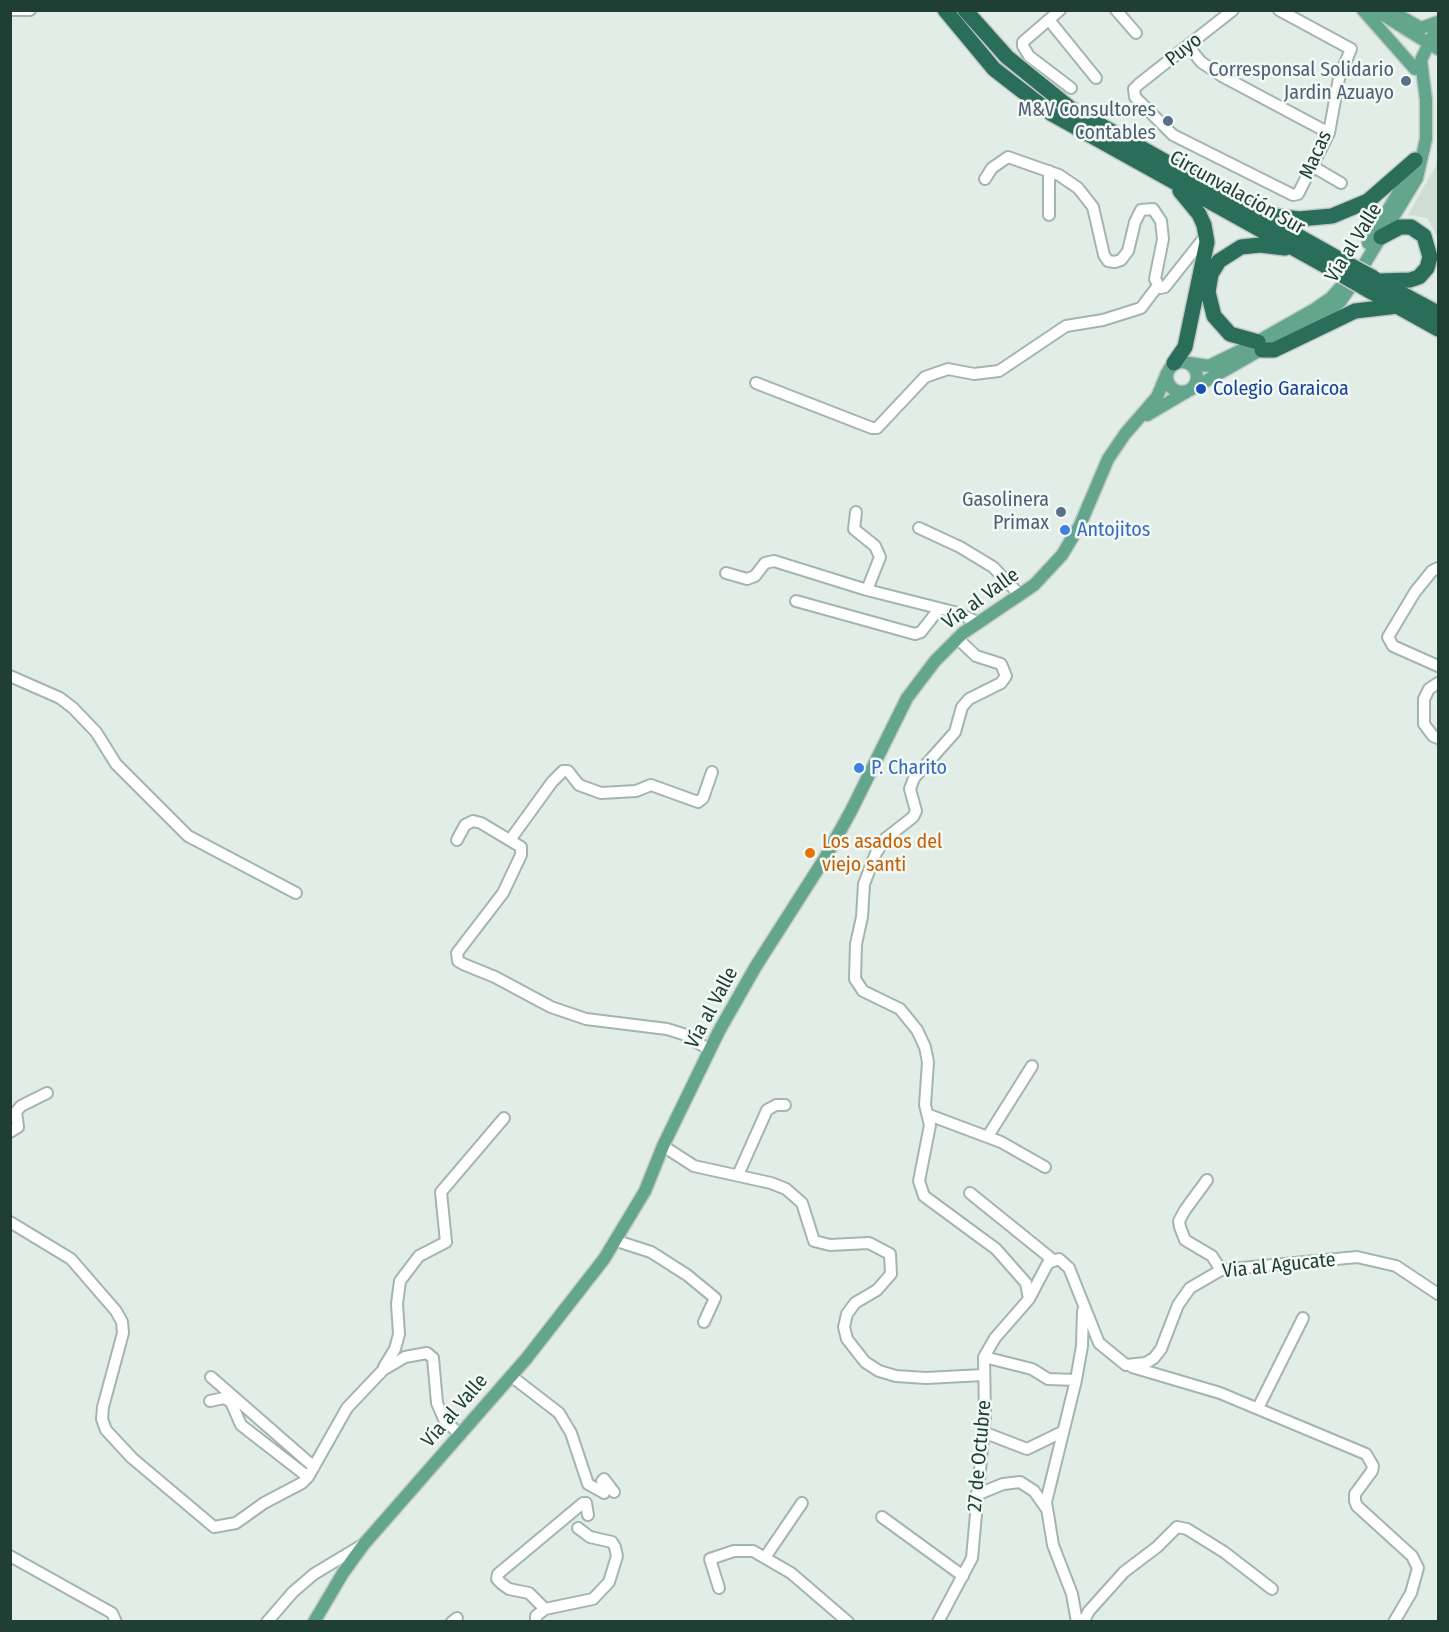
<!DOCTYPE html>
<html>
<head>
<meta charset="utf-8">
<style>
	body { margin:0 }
	#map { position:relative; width:1449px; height:1632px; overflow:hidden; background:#e2ede7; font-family:"Fira Sans Condensed",sans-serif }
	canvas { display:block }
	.frame { position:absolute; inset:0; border:12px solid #203f34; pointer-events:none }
</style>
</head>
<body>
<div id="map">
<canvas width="1449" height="1632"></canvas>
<div class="frame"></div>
</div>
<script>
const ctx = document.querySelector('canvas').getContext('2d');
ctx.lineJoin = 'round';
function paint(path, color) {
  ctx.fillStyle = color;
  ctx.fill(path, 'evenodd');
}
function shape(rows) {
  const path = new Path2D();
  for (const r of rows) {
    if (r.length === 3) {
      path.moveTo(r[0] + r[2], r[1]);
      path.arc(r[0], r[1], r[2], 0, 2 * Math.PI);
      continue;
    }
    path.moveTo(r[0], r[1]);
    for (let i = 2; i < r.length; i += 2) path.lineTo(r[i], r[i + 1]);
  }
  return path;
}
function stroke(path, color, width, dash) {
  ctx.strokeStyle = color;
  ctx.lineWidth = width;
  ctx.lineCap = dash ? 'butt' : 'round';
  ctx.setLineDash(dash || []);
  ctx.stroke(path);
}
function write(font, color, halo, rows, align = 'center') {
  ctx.font = font + ' "Fira Sans Condensed",sans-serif';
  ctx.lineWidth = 5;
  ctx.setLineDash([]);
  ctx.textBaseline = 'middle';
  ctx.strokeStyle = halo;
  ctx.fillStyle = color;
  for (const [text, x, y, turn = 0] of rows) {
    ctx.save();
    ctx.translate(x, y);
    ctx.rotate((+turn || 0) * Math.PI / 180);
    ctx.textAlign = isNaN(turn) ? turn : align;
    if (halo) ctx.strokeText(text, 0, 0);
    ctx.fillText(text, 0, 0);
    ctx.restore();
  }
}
const built = shape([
	[1438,149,1438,239,1427,218,1408,215,1436,165]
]);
const minor = shape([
	[12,10,30,10],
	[1060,10,1023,42,1023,46,1029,56,1071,88],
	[1116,10,1136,33],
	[1233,10,1139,84,1134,89,1135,97,1173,135,1293,195,1298,194,1329,133,1339,78,1351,49,1279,10],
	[1049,20,1096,78],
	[1189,47,1201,62,1222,76,1329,133],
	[1312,166,1341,183],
	[1049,171,1049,215],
	[985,179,992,168,1008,157,1059,175,1078,188,1093,207,1104,255,1108,261,1115,262,1121,260,1128,251,1135,222,1141,210,1153,209,1161,221,1163,239,1155,279,1160,288,1165,287,1207,234],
	[756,383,872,428,877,428,925,377,948,369,974,374,999,371,1066,326,1103,320,1141,308,1157,287],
	[856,512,854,529,875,546,880,557,867,590],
	[919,528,960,547,993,567,1020,595],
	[1438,568,1432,571,1415,592,1388,637,1393,646,1438,666],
	[726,573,747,579,755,576,765,563,774,561,867,590,958,613,977,622],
	[796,601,915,634,921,632,939,609],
	[957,638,976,656,1001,664,1006,676,1001,683,969,699,962,707,955,732,914,778,910,789,916,811,913,817,885,839,876,853,864,884,862,917,856,944,855,979,863,991,900,1009,917,1030,925,1047,928,1062,925,1105,930,1125,919,1181,924,1196,996,1249,1026,1283,1029,1299],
	[10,676,60,698,73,708,96,732,116,764,188,836,296,893],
	[1438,683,1429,689,1424,699,1424,724,1433,736,1438,738],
	[457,840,465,825,473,821,481,823,521,847,521,855,503,893,457,953,458,961,463,964,495,977,551,1007,586,1019,667,1029,683,1034,710,1050],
	[510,840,552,782,563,771,568,771,579,785,601,793,636,791,651,785,698,802,703,798,712,772],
	[929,1115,1001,1142,1045,1167],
	[10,1132,18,1127,16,1112,21,1106,47,1093],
	[988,1136,1032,1066],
	[663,1146,694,1166,771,1183,786,1189,802,1203,814,1241,830,1245,869,1243,890,1254,891,1274,877,1290,855,1303,847,1314,844,1327,847,1339,865,1362,879,1371,896,1376,926,1378,983,1375],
	[738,1175,767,1110,776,1105,785,1105],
	[1207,1180,1185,1210,1179,1221,1180,1227,1185,1240,1212,1256,1221,1270],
	[970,1193,1053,1260],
	[10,1222,71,1259,116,1311,122,1322,123,1333,103,1407,102,1419,106,1430,132,1458,214,1527,236,1523,264,1503,302,1483,308,1477,347,1408,383,1370,405,1357,427,1353,433,1358,437,1403,444,1419,460,1435],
	[617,1241,651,1252,687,1275,715,1298,704,1322],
	[984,1357,1032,1369,1048,1379,1076,1380],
	[384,1367,395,1349,399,1334,397,1304,400,1281,419,1256,446,1242,441,1192,504,1118],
	[1132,1367,1220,1393,1366,1454,1373,1466,1372,1471,1355,1494,1355,1501,1357,1506,1412,1556,1418,1568,1411,1593,1394,1622],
	[511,1376,559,1413,571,1433,588,1484,604,1493,602,1481,604,1479,614,1492],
	[211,1377,314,1467],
	[210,1401,224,1398,231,1402,241,1425,308,1477],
	[1258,1408,1303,1318],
	[983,1432,1027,1449,1062,1432],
	[976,1495,1003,1484,1020,1482,1034,1491,1046,1508],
	[882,1517,963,1576],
	[10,1556,112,1613,116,1622],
	[766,1556,802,1503],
	[719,1588,710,1559,734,1551,753,1551,791,1573,848,1622],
	[545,1609,529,1593,509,1589,502,1584,497,1579,498,1574,583,1503,586,1503,588,1515],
	[267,1622,293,1592,314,1574,364,1544],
	[452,1622,457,1618],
	[536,1622,536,1616,545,1609,593,1599,609,1582,617,1556,615,1547,612,1542,590,1537,578,1528],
	[938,1622,972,1558,985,1415,984,1357,995,1338,1029,1299,1048,1263,1059,1259,1069,1268,1099,1343,1126,1365,1146,1363,1154,1358,1161,1349,1178,1305,1190,1288,1221,1270,1357,1257,1396,1266,1438,1294],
	[1077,1622,1072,1594,1053,1545,1046,1502,1076,1380,1082,1346,1083,1311],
	[1083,1622,1089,1611,1124,1572,1157,1547,1177,1527,1187,1529,1224,1552,1272,1589]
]);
const major = shape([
	[1363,10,1415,69],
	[1375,10,1438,49],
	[1389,10,1421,28,1438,22],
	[1368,243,1409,175,1414,161],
	[1182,377,15],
	[1189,363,1209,366,1248,347,1315,309,1331,298,1346,281],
	[1190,390,1327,312,1340,302,1349,289,1417,178,1426,139,1426,100,1421,60,1438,25],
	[1147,415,1186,392],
	[314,1622,343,1573,364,1544,526,1359,604,1259,645,1191,663,1146,719,1031,756,966,825,858,851,811,907,698,935,661,963,633,1034,585,1062,555,1080,525,1108,459,1125,434,1157,397,1167,373]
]);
const highway = shape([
	[945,10,994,69,1052,114,1340,274],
	[965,10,1007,57,1070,108,1348,264],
	[1266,215,1299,219,1332,216,1368,201,1415,160],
	[1380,281,1410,280,1419,277,1427,268,1430,257,1424,236,1411,227,1400,227,1381,237],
	[1380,282,1438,313],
	[1368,290,1438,329],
	[1258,342,1230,334,1214,316,1208,292,1211,274,1219,261,1241,247,1260,245,1285,248],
	[1262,350,1274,350,1355,311,1398,306],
	[1174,363,1185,347,1207,242,1204,225,1199,214,1180,191]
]);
const highwayBridge = shape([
	[1348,264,1374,278],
	[1340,274,1368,290]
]);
const markers = [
	[1406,81,6,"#5c6f8a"],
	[1168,121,6,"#5c6f8a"],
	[1201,389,6,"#1a4fb4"],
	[1061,512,6,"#5c6f8a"],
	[1065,530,6,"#3f7fe0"],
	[859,768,6,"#3f7fe0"],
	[810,853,6,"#e8710a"]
];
const streetNames = [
	["Puyo",1184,50,-38],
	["Macas",1316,155,-66],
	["Circunvalación Sur",1237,193,29],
	["Vía al Valle",1354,243,-58],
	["Vía al Valle",981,599,-36],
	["Vía al Valle",712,1008,-62],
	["Via al Agucate",1279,1266,-6],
	["Vía al Valle",455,1411,-49],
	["27 de Octubre",980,1456,-85]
];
const serviceNames = [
	["Corresponsal Solidario",1394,70],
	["Jardin Azuayo",1394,93],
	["M&V Consultores",1156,110],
	["Contables",1156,133],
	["Gasolinera",1049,500],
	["Primax",1049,523]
];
const transitNames = [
	["Colegio Garaicoa",1213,389]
];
const shopNames = [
	["Antojitos",1077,530],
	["P. Charito",871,768]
];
const foodNames = [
	["Los asados del",822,842],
	["viejo santi",822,865]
];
paint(built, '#d0ddd5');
stroke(minor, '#a4b5ae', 14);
stroke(major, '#c1c9c6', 15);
stroke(highway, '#c1c9c6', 18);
stroke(minor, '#fff', 10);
stroke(major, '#63a58d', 12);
stroke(highway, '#2a6d58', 15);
stroke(highwayBridge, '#c1c9c6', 18, []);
stroke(highwayBridge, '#2a6d58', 15);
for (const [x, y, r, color] of markers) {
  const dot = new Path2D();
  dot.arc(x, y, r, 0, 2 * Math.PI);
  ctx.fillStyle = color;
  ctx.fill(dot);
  stroke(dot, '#f2f9f5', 2);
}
write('20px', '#203f34', '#f2f9f5', streetNames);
write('20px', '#4e5e75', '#f2f9f5', serviceNames, 'right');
write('20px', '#164399', '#f2f9f5', transitNames, 'left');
write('20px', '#366cbe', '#f2f9f5', shopNames, 'left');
write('20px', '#c56008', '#f2f9f5', foodNames, 'left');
</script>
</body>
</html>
